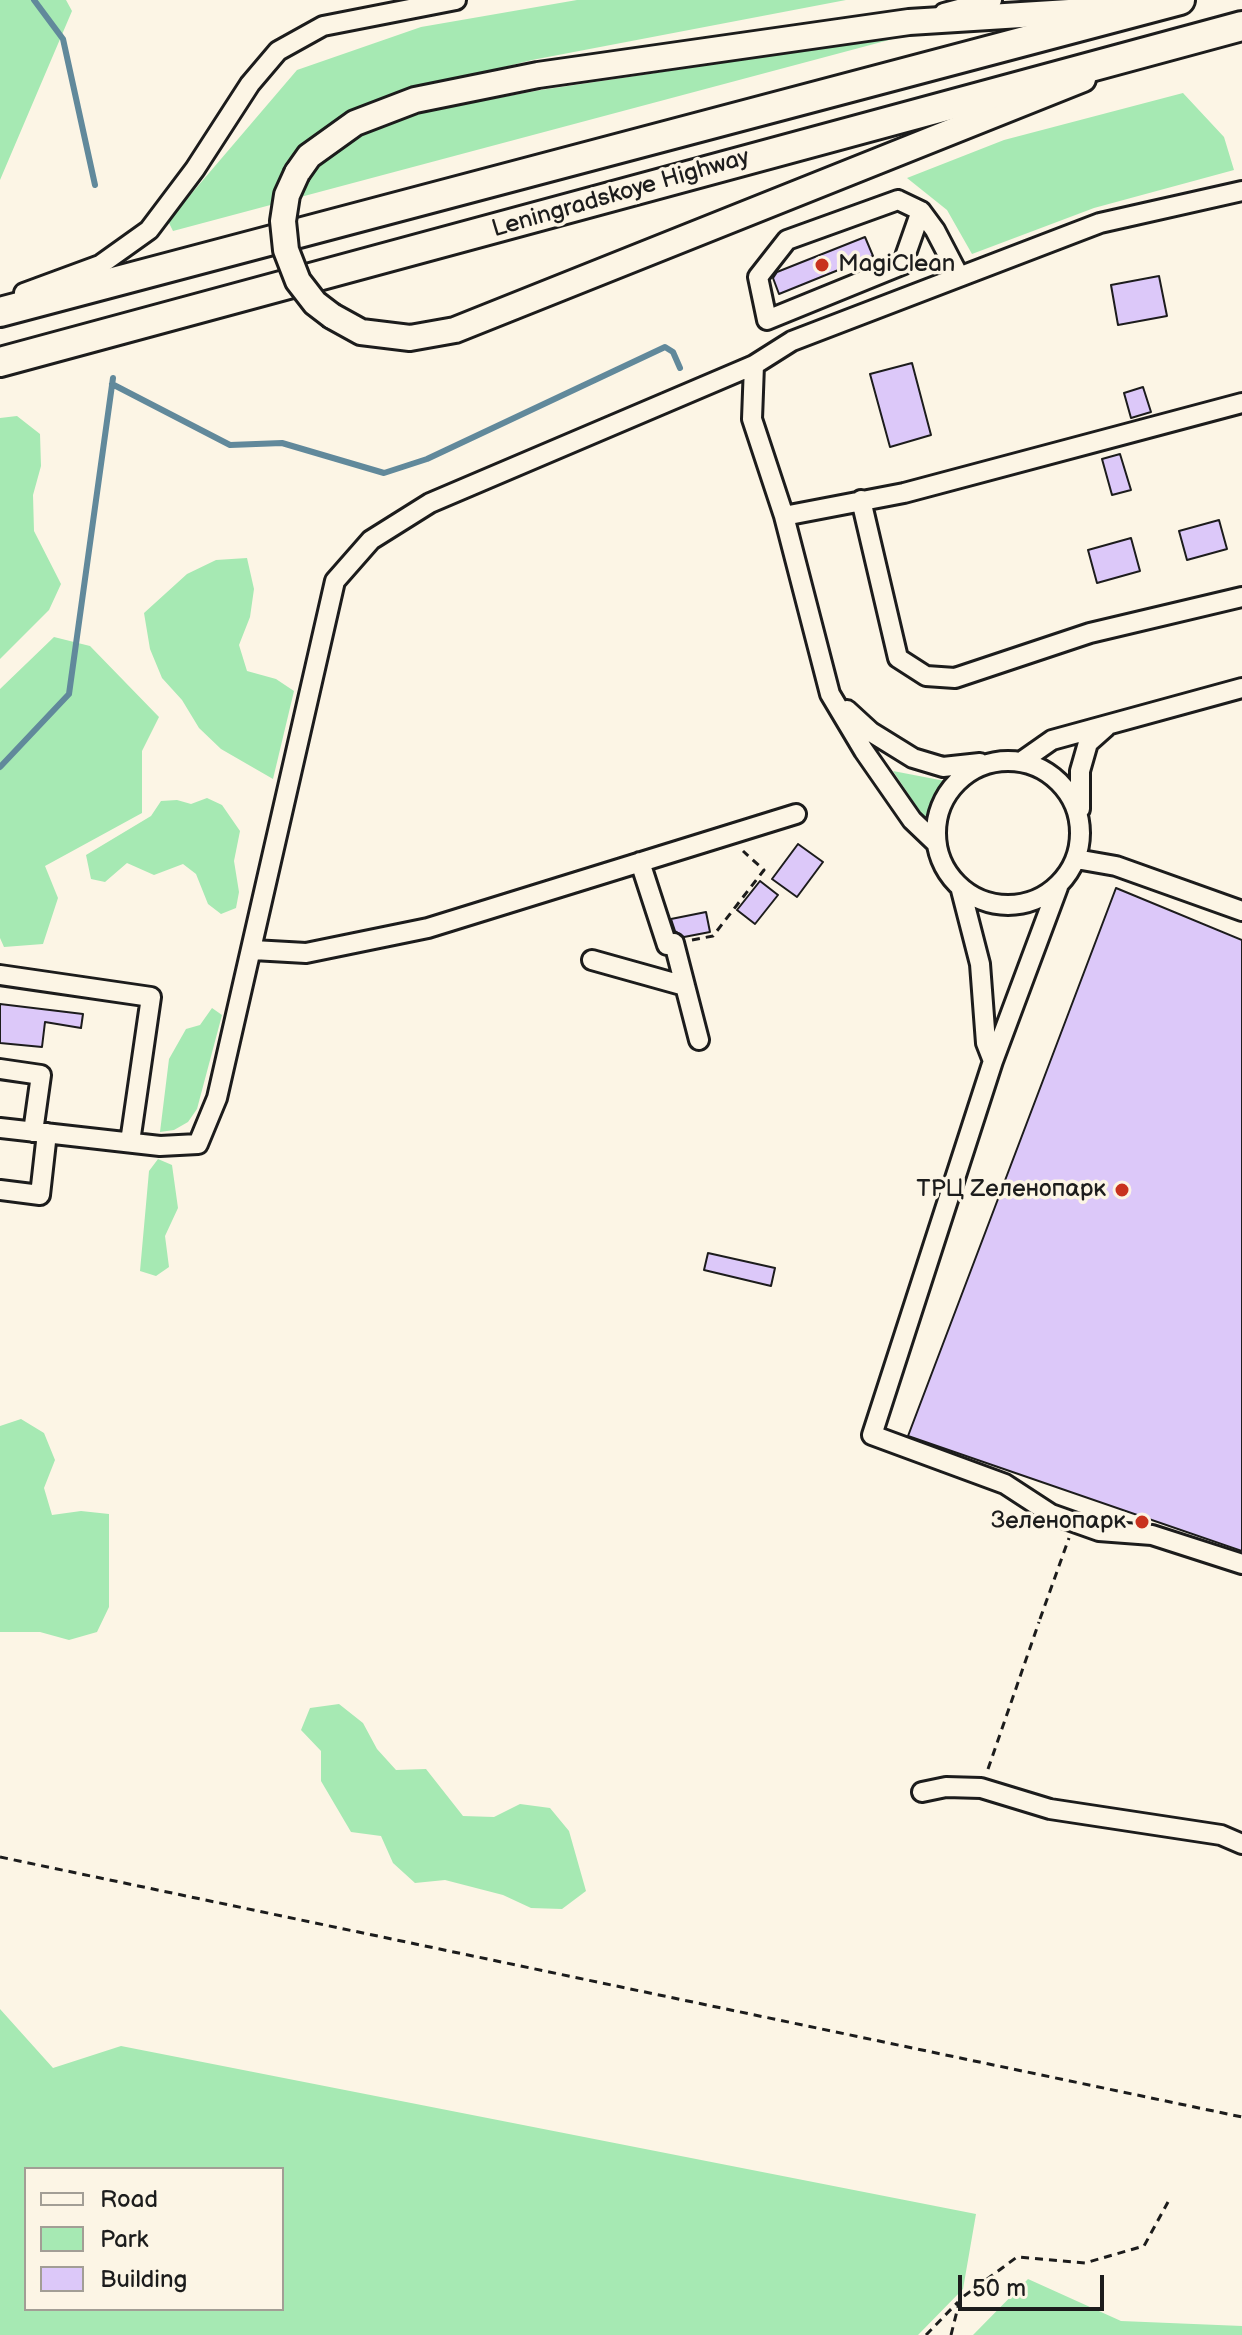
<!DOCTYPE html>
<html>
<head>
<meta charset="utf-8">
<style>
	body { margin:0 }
	#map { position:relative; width:1242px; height:2335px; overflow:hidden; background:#fcf5e5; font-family:"Balsamiq Sans",sans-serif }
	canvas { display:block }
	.legend { position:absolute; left:24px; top:2167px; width:260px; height:144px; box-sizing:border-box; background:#fcf5e5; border:2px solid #a29e95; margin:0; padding:10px 14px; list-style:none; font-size:24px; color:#1c1c1c }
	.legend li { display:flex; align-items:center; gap:16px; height:40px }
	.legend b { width:40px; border:2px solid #a29e95 }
	.scale { position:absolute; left:958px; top:2275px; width:146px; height:36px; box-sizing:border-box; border:4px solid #1c1c1c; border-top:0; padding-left:10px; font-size:24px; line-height:28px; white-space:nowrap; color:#1c1c1c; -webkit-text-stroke:6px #fcf5e5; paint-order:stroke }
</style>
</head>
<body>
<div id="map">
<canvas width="1242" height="2335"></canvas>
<ul class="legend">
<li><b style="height:10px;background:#fcf5e5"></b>Road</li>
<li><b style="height:22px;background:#a6e9b3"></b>Park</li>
<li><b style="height:22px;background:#dcc8f9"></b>Building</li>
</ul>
<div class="scale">50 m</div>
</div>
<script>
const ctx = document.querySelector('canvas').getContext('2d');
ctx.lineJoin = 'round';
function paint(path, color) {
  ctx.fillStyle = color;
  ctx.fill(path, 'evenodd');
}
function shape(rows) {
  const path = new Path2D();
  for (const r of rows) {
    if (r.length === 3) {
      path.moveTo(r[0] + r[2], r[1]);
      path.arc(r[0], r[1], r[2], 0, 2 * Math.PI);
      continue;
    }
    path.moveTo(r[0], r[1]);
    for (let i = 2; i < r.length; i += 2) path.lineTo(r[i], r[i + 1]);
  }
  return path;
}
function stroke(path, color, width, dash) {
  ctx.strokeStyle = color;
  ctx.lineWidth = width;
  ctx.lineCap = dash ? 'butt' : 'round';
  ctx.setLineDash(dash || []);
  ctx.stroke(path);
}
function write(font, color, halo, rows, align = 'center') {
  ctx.font = font + ' "Balsamiq Sans",sans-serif';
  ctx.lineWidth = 7;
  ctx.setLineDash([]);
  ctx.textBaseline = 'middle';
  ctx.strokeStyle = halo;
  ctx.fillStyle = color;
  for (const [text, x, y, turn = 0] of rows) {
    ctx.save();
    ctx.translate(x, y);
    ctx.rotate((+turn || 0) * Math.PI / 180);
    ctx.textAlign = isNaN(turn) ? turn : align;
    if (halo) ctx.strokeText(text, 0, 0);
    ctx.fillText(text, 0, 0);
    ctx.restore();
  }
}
const green = shape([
	[0,0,66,0,72,11,0,180],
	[577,0,846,0,532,60,406,92,347,114,300,148,285,168,307,179,319,164,361,132,422,112,541,90,904,36,173,231,168,221,297,70,421,27],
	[1183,93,1224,137,1234,170,1094,208,972,254,947,210,907,178,1004,140],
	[17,416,40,434,41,466,33,495,34,531,61,584,49,610,0,659,0,418],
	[247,558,254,589,250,617,239,645,247,671,276,679,294,691,273,779,221,749,199,728,182,700,162,678,150,649,144,613,187,574,216,560],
	[54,637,90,646,159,717,142,751,142,813,45,866,58,898,43,944,4,947,0,938,0,689],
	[893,771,945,781,925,819],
	[207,798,222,805,240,831,234,861,239,892,236,908,221,914,208,904,196,874,183,864,154,875,127,863,105,882,91,879,86,855,151,816,161,801,177,800,191,804],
	[212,1008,222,1015,197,1109,188,1122,174,1130,160,1132,169,1059,186,1029,200,1025],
	[158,1159,172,1165,178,1208,165,1236,169,1267,156,1276,140,1271,149,1171],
	[21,1419,44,1433,55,1460,44,1488,52,1515,81,1511,109,1514,109,1607,97,1632,69,1640,40,1632,0,1632,0,1426],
	[339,1704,363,1723,377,1749,396,1770,426,1769,463,1816,494,1817,520,1804,550,1808,569,1831,586,1891,562,1909,531,1908,503,1895,445,1880,415,1883,393,1863,381,1836,351,1832,321,1781,321,1751,301,1730,310,1708],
	[0,2009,53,2068,121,2046,976,2214,963,2289,918,2335,0,2335],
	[26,2169,282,2169,282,2309,26,2309],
	[1028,2279,1121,2321,1242,2326,1242,2335,973,2335]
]);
const stream = shape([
	[34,0,63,39,95,185],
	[112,384,230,445,282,443,384,473,427,459,665,347,673,352,680,368],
	[0,767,69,694,113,378]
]);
const building = shape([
	[865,237,873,256,779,294,773,278,777,272,865,237],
	[1159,276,1167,316,1118,325,1111,285,1159,276],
	[912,363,931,435,890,447,870,374,912,363],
	[1143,387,1151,412,1131,418,1124,393,1143,387],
	[1120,454,1131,490,1112,495,1102,459,1120,454],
	[1219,520,1227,549,1187,560,1179,531,1219,520],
	[1131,538,1140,571,1097,583,1088,550,1131,538],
	[798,844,823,862,797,897,772,879,798,844],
	[760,881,778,895,755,924,737,910,760,881],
	[1116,888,1242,940,1242,1551,908,1436,1116,888],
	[706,912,710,932,684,937,675,931,671,919,706,912],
	[0,1004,83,1014,81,1028,45,1022,42,1047,0,1043,0,1004],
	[708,1253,775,1268,771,1286,704,1270,708,1253]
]);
const path = shape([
	[692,940,713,936,764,870,743,851],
	[1040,1619,1069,1538],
	[988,1769,1039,1622],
	[0,1857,1242,2117],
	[926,2335,958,2302],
	[951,2335,960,2299,1017,2257,1085,2263,1144,2246,1168,2202]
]);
const minor = shape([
	[944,13,992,0],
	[898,200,921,211,902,265,767,320,758,277,787,240,898,200],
	[921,211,935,230,959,276],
	[24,293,100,265,149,230,195,169,250,84,278,51,323,26,456,0],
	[754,365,752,419,784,516,830,694,864,751,912,820,935,842],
	[861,500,898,658,926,676,955,678,1090,633,1242,597],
	[784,516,904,493,1242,403],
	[847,710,871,732,913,758,943,767,980,763],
	[1008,833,72],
	[1022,761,1052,740,1242,688],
	[1080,809,1080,771,1088,743,1106,727],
	[1076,859,1116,866,1242,911],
	[640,862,667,945,674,943,699,1040],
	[1058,887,993,1061,872,1435,1005,1484,1051,1514,1099,1531,1152,1535,1242,1564],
	[961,890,980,964,986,1043,993,1061],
	[253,950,306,953,428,928,796,814],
	[592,960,685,986],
	[0,975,151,997,130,1142],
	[0,1069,41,1075,33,1132],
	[0,1128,160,1146,198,1144,217,1098,335,581,371,540,430,503,754,365,792,341,1100,223,1242,191],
	[0,1190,40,1195,47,1133],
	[922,1792,946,1787,981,1788,1050,1809,1221,1835,1242,1844]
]);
const major = shape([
	[297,173,309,156,355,123,415,100,538,75,909,22,1117,9],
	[332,316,361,332,410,338,455,330,1083,79]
]);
const highway = shape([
	[0,312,1180,0],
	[0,362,1242,26]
]);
const majorBridge = shape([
	[297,173,287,195,283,221,286,250,298,281,315,303,332,316]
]);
const markers = [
	[822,265,8,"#c8321e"],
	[1122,1190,8,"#c8321e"],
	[1142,1522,8,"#c8321e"]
];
const streetNames = [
	["Leningradskoye Highway",621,194,-16]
];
const poiNames = [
	["MagiClean",838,265,"left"],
	["ТРЦ Zеленопарк",1106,1190],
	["Зеленопарк",1126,1522]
];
paint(green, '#a6e9b3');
stroke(stream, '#61899b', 6);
paint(building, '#dcc8f9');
stroke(building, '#1c1c1c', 2);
stroke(minor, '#1c1c1c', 24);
stroke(major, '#1c1c1c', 30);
stroke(highway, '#1c1c1c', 34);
stroke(path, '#1c1c1c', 3, [8, 6]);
stroke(minor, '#fcf5e5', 18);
stroke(major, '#fcf5e5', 24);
stroke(highway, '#fcf5e5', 28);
stroke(majorBridge, '#1c1c1c', 30, []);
stroke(majorBridge, '#fcf5e5', 24);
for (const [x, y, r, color] of markers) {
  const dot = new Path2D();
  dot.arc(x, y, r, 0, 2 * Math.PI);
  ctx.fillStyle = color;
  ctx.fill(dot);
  stroke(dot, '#fcf5e5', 3);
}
write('24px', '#1c1c1c', '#fcf5e5', streetNames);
write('24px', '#1c1c1c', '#fcf5e5', poiNames, 'right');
</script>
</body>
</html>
